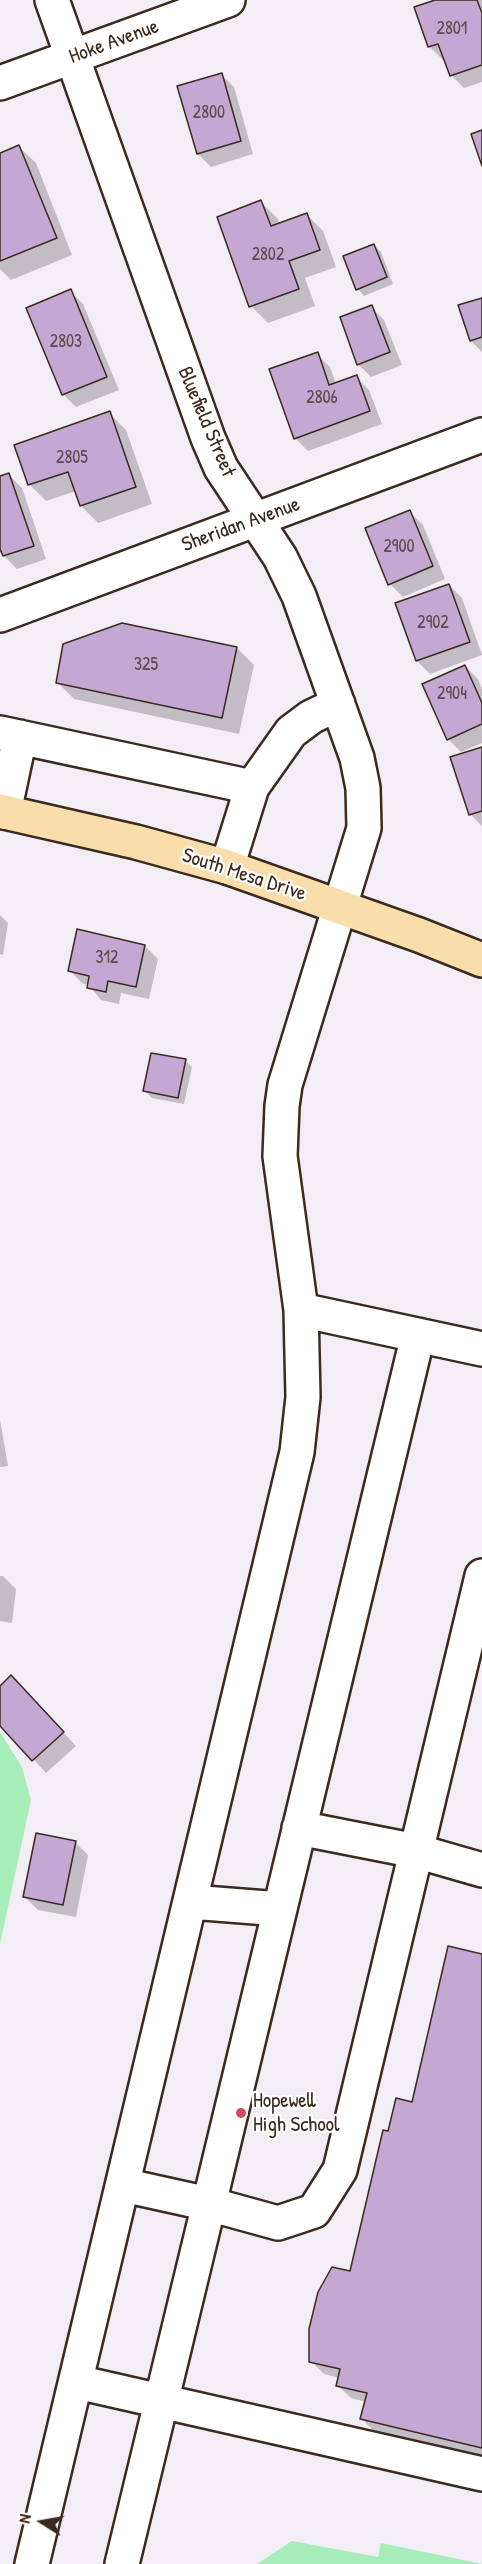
<!DOCTYPE html>
<html>
<head>
<meta charset="utf-8">
<style>
	body { margin:0 }
	#map { position:relative; width:482px; height:2564px; overflow:hidden; background:#f3edf6; font-family:"Patrick Hand",sans-serif }
	canvas { display:block }
	.north { position:absolute; left:12px; top:2492px; width:60px; height:60px; -webkit-text-stroke:4px #fff; paint-order:stroke; rotate:281deg; font-size:16px; font-weight:700; line-height:24px; text-align:center; color:#3b2a1e }
	.north::after { content:''; display:block; margin:auto; width:21px; height:27px; background:#3b2a1e; clip-path:polygon(50% 0,100% 100%,50% 72%,0 100%) }
</style>
</head>
<body>
<div id="map">
<canvas width="482" height="2564"></canvas>
<div class="north">N</div>
</div>
<script>
const ctx = document.querySelector('canvas').getContext('2d');
ctx.lineJoin = 'round';
function paint(path, color) {
  ctx.fillStyle = color;
  ctx.fill(path, 'evenodd');
}
function shape(rows) {
  const path = new Path2D();
  for (const r of rows) {
    path.moveTo(r[0], r[1]);
    for (let i = 2; i < r.length; i += 2) path.lineTo(r[i], r[i + 1]);
  }
  return path;
}
function stroke(path, color, width, dash) {
  ctx.strokeStyle = color;
  ctx.lineWidth = width;
  ctx.lineCap = dash ? 'butt' : 'round';
  ctx.setLineDash(dash || []);
  ctx.stroke(path);
}
function write(font, color, halo, rows, align = 'center') {
  ctx.font = font + ' "Patrick Hand",sans-serif';
  ctx.lineWidth = 4.5;
  ctx.setLineDash([]);
  ctx.textBaseline = 'middle';
  ctx.strokeStyle = halo;
  ctx.fillStyle = color;
  for (const [text, x, y, turn = 0] of rows) {
    ctx.save();
    ctx.translate(x, y);
    ctx.rotate((+turn || 0) * Math.PI / 180);
    ctx.textAlign = isNaN(turn) ? turn : align;
    if (halo) ctx.strokeText(text, 0, 0);
    ctx.fillText(text, 0, 0);
    ctx.restore();
  }
}
const green = shape([
	[0,1732,22,1767,31,1800,0,1944],
	[292,2541,378,2557,381,2543,482,2564,257,2564]
]);
const shadow = shape([
	[439,0,482,0,482,82,464,88,451,75,445,59,443,60,430,47,416,8],
	[221,74,234,87,253,154,211,167,198,154],
	[19,147,36,163,72,255,11,280,0,269,0,154],
	[261,202,278,219,279,224,306,214,323,231,336,267,305,278,315,306,268,323,251,306],
	[374,246,381,252,393,284,364,296,358,289,345,257],
	[70,291,83,304,119,390,76,407,63,394],
	[482,299,482,352,471,341],
	[371,307,384,320,402,365,371,377,358,364],
	[317,354,330,367,336,384,356,377,369,390,382,424,308,451,295,438],
	[109,413,126,430,152,504,98,523,81,506,76,491,46,501,29,484],
	[9,475,22,488,46,559,17,569,4,556,0,545,0,478],
	[410,512,423,525,445,579,403,597,390,584],
	[449,585,462,598,482,655,430,674,417,661,397,604],
	[237,648,254,665,239,734,74,699,57,682],
	[465,666,478,679,482,689,482,743,461,752,448,739],
	[482,749,482,826,470,814],
	[0,915,8,923,3,955,0,954],
	[145,946,158,959,149,999,121,993,119,1004,101,1000,89,985,83,984,70,971],
	[185,1061,192,1067,184,1104,152,1098,145,1091],
	[0,1420,8,1466,0,1467],
	[0,1576,3,1576,16,1589,12,1623,0,1621],
	[0,1688,24,1690,76,1746,46,1773,0,1723],
	[75,1842,88,1855,76,1917,38,1910,25,1897],
	[482,1955,482,2457,375,2432,362,2419,366,2402,351,2398,338,2386,340,2378,324,2374,311,2361,351,2273,389,2133,413,2104]
]);
const building = shape([
	[435,0,477,0,482,13,482,65,450,76,438,44,428,47,414,7,435,0],
	[222,73,241,141,197,154,177,86,222,73],
	[482,130,482,166,471,134,482,130],
	[19,145,57,238,0,261,0,153,19,145],
	[261,200,271,226,307,213,320,250,289,261,299,289,249,307,217,217,261,200],
	[374,244,387,277,356,290,343,256,374,244],
	[71,289,107,377,62,395,26,308,71,289],
	[482,298,482,337,470,341,458,305,482,298],
	[372,305,390,352,357,365,340,317,372,305],
	[318,352,329,385,357,375,370,411,294,439,269,369,318,352],
	[110,411,136,487,80,506,68,472,28,485,14,445,110,411],
	[9,473,34,546,3,556,0,549,0,476,9,473],
	[410,510,433,566,388,585,365,528,410,510],
	[449,584,470,642,416,661,395,603,449,584],
	[122,623,237,647,222,718,56,683,63,644,122,623],
	[465,665,482,703,482,724,447,740,422,684,465,665],
	[482,747,482,811,469,815,450,757,482,747],
	[77,929,145,945,136,987,108,981,106,992,87,988,89,976,68,971,77,929],
	[151,1053,186,1059,178,1098,143,1091,151,1053],
	[11,1675,64,1732,32,1761,0,1726,0,1686,11,1675],
	[36,1833,76,1841,63,1905,23,1897,36,1833],
	[448,1946,482,1954,482,2448,360,2419,367,2393,336,2386,340,2369,309,2362,309,2329,318,2292,332,2267,350,2271,383,2130,388,2131,396,2098,412,2102,448,1946]
]);
const minor = shape([
	[0,83,228,0],
	[0,615,482,435],
	[0,733,252,787],
	[4,812,20,737],
	[227,867,252,787,291,732,311,717,338,704],
	[301,1310,482,1349],
	[418,1335,209,2204,278,2223,314,2211,340,2170,482,1576],
	[299,1828,416,1851,482,1870],
	[191,1902,280,1909],
	[77,2382,482,2474],
	[32,2564,297,1452,303,1397,301,1310,280,1156,282,1106,285,1085,364,828,363,788,357,758,299,596,280,557,221,468,208,438,52,0],
	[122,2564,209,2204,123,2185]
]);
const major = shape([
	[0,811,136,842,227,867,419,935,482,960]
]);
const markers = [
	[241,2113,6,"#d1495b"]
];
const numberNames = [
	["2801",452,29],
	["2800",209,113],
	["2802",268,255],
	["2803",66,342],
	["2806",322,398],
	["2805",72,458],
	["2900",399,547],
	["2902",433,623],
	["325",146,665],
	["2904",452,694],
	["312",107,958]
];
const streetNames = [
	["Hoke Avenue",114,42,-20],
	["Bluefield Street",206,422,67],
	["Sheridan Avenue",241,525,-20],
	["South Mesa Drive",244,875,18]
];
const poiNames = [
	["Hopewell",253,2101],
	["High School",253,2125]
];
paint(green, '#a6edba');
paint(shadow, '#0003');
paint(building, '#c5a7d3');
stroke(building, '#3b2a1e', 1.5);
stroke(minor, '#3b2a1e', 38);
stroke(major, '#3b2a1e', 38);
stroke(minor, '#fff', 33);
stroke(major, '#f9deab', 33);
for (const [x, y, r, color] of markers) {
  const dot = new Path2D();
  dot.arc(x, y, r, 0, 2 * Math.PI);
  ctx.fillStyle = color;
  ctx.fill(dot);
  stroke(dot, '#fff', 2);
}
write('18px', '#5e494b', null, numberNames);
write('21px', '#3b2a1e', '#fff', streetNames);
write('21px', '#3b2a1e', '#fff', poiNames, 'left');
</script>
</body>
</html>
